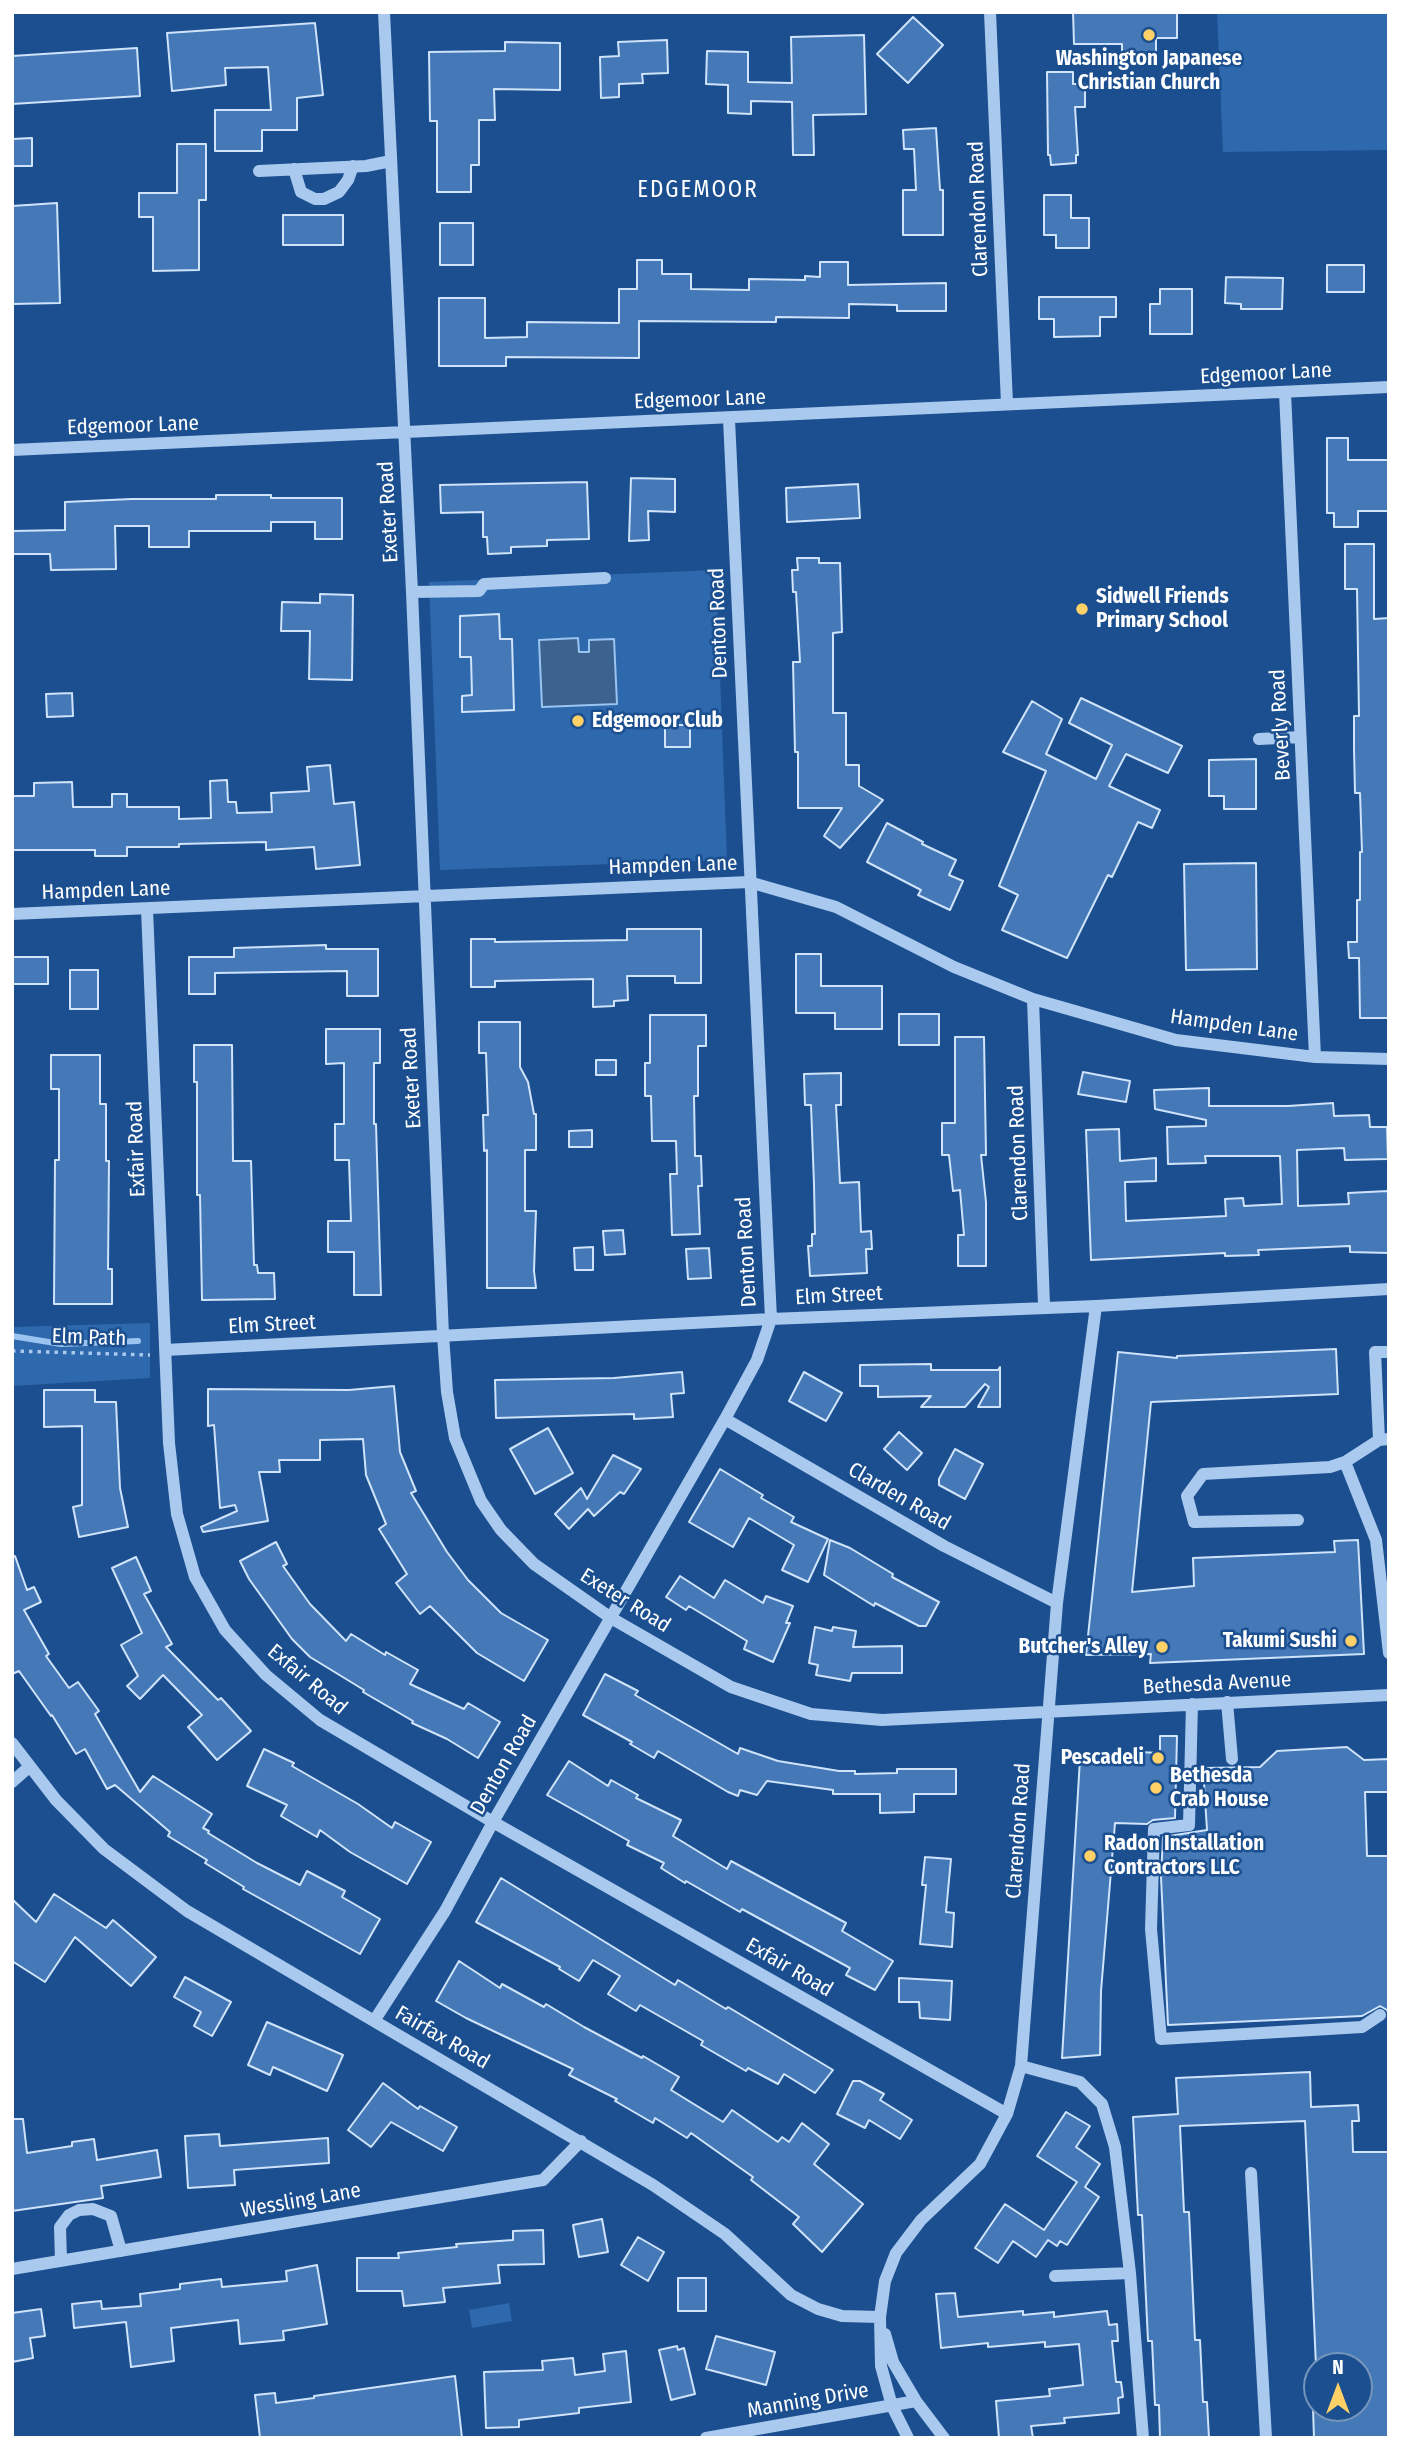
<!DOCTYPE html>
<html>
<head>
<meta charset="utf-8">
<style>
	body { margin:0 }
	#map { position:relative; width:1401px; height:2450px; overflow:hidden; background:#1b4f8f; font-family:"Fira Sans Condensed",sans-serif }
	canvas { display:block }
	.frame { position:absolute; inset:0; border:14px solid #fff; pointer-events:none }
	.north { position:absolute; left:1303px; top:2352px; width:70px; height:70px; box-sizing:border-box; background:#1b4f8f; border:2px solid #7695bc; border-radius:50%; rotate:0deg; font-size:19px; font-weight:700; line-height:28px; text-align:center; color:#fff }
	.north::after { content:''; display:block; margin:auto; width:24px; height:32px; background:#ffd166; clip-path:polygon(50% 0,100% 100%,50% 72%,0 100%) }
</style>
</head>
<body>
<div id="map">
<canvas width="1401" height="2450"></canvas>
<div class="frame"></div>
<div class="north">N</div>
</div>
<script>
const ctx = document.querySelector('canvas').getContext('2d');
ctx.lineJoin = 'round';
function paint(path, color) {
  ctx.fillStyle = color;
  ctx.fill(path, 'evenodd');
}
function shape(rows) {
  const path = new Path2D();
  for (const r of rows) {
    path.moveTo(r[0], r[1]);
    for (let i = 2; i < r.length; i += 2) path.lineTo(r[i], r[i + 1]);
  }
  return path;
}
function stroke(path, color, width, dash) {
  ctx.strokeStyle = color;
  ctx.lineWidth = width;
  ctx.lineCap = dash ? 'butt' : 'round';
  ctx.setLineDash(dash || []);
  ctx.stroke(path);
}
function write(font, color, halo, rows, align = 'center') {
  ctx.font = font + ' "Fira Sans Condensed",sans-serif';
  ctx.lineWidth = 5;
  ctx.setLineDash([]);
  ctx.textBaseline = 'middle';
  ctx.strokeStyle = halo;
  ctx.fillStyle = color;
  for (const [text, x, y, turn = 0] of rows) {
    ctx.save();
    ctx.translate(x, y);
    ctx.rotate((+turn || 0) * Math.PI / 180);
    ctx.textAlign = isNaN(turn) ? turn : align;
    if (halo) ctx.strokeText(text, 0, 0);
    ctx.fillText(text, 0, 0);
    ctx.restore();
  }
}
const green = shape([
	[1217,12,1389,12,1389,150,1223,152],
	[716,570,727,860,440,870,429,582],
	[150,1323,150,1378,12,1386,12,1327],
	[509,2303,512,2321,472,2328,469,2310]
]);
const water = shape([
	[578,638,579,652,589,652,589,640,614,639,617,704,542,707,539,640,578,638]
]);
const stream = shape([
	[12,1336,61,1344,138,1341]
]);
const building = shape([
	[1073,12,1177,12,1177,38,1156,38,1156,60,1122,61,1122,44,1074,44,1073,12],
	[913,17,943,45,908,83,877,54,913,17],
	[315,23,323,95,297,98,297,130,262,130,262,151,215,151,215,110,271,110,268,67,225,68,226,85,172,91,167,33,315,23],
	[864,35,866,114,813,115,814,155,793,155,792,102,751,101,751,114,728,113,728,85,706,84,707,51,748,52,748,82,792,83,791,37,864,35],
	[667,40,668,73,642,74,643,83,619,84,619,97,601,98,600,57,619,56,618,42,667,40],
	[505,42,560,43,560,90,494,89,495,120,479,120,479,165,471,165,471,192,437,192,437,121,430,121,429,52,505,51,505,42],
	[137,48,140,96,12,104,12,56,137,48],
	[1047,72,1073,72,1073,84,1085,84,1085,107,1075,107,1078,155,1076,155,1076,163,1051,165,1050,155,1048,155,1047,72],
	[936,128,940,190,943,190,943,235,903,235,903,190,916,190,914,149,904,149,903,130,936,128],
	[32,138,32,166,12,166,12,139,32,138],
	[177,144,206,144,206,200,199,200,199,270,153,271,153,217,139,217,139,193,177,193,177,144],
	[1044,195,1071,195,1071,218,1089,218,1089,248,1056,248,1056,235,1044,235,1044,195],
	[57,203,60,303,12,304,12,206,57,203],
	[283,215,343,215,343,245,283,245,283,215],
	[440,223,473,223,473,265,440,265,440,223],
	[637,260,662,260,662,274,691,274,691,289,749,290,749,279,805,280,805,276,820,277,820,262,848,262,848,285,946,283,946,311,897,311,897,305,849,304,849,318,776,317,776,322,639,321,639,358,506,357,506,366,439,366,439,298,485,298,485,338,527,337,527,322,619,323,619,289,637,289,637,260],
	[1327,265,1364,265,1364,292,1327,292,1327,265],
	[1226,277,1283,278,1282,309,1241,309,1241,304,1225,303,1226,277],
	[1160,289,1192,289,1192,334,1150,334,1150,304,1160,304,1160,289],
	[1039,297,1116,297,1116,317,1100,317,1100,336,1054,337,1054,319,1039,319,1039,297],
	[1327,438,1348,438,1348,460,1389,460,1389,511,1358,511,1358,527,1334,527,1334,513,1327,513,1327,438],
	[631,478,675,479,675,512,648,511,649,540,629,541,631,478],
	[587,482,589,539,547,540,547,546,511,547,511,553,488,554,487,537,483,537,483,512,441,513,440,485,587,482],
	[858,484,860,518,787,522,786,488,858,484],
	[216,495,271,495,271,498,342,498,342,539,315,539,315,522,271,522,271,531,189,531,189,547,149,547,149,526,115,526,116,569,51,570,50,554,12,554,12,531,65,530,65,502,132,499,216,499,216,495],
	[1345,544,1374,544,1374,619,1389,618,1389,1018,1360,1018,1359,958,1349,958,1348,942,1357,942,1357,900,1360,900,1360,852,1362,852,1360,793,1355,793,1354,749,1354,716,1359,716,1357,589,1345,589,1345,544],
	[797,558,819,558,819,563,840,563,842,632,833,633,833,713,846,713,846,765,859,765,859,786,883,800,840,848,824,836,842,808,798,808,798,752,795,752,793,662,800,662,796,592,793,592,792,570,798,570,797,558],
	[320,594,353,595,352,680,309,679,310,631,281,631,282,602,320,603,320,594],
	[499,614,500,639,512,639,514,710,462,712,462,696,472,695,471,657,460,657,460,616,499,614],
	[72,693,73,716,47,717,46,694,72,693],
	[1081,698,1182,746,1168,773,1126,754,1109,786,1160,810,1152,828,1138,822,1112,877,1108,875,1067,958,1002,930,1018,895,999,886,1046,771,1003,752,1032,701,1062,719,1046,754,1096,779,1112,745,1069,723,1081,698],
	[665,725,690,725,690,747,665,747,665,725],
	[1256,759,1256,809,1224,809,1224,796,1209,796,1209,760,1256,759],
	[330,765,334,804,354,802,360,865,316,869,314,847,266,850,266,842,179,844,179,847,127,847,127,856,95,856,95,850,12,850,12,796,34,796,34,783,72,782,73,807,112,807,112,794,127,794,127,807,179,807,179,819,211,818,210,781,227,780,228,802,236,802,237,813,272,812,271,793,309,791,307,767,330,765],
	[887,823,923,842,922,844,956,860,949,875,963,881,950,910,918,895,921,890,867,862,887,823],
	[1256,863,1257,969,1186,970,1184,864,1256,863],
	[627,929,701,929,701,983,675,983,675,976,627,976,628,1000,614,1001,614,1006,593,1007,593,979,495,981,495,987,471,987,471,939,495,939,495,942,627,940,627,929],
	[326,945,326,949,378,949,378,996,347,996,347,971,215,973,215,994,189,994,189,957,234,957,234,948,326,945],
	[796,954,821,954,821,986,882,986,882,1029,835,1029,835,1013,796,1013,796,954],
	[12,957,48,957,48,984,12,984,12,957],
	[70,970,98,970,98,1009,70,1009,70,970],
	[899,1014,939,1014,939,1045,899,1045,899,1014],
	[650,1015,706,1015,706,1046,698,1046,698,1096,694,1096,695,1156,701,1156,702,1186,698,1186,700,1234,672,1235,670,1174,677,1174,676,1141,652,1141,651,1096,645,1096,645,1063,650,1063,650,1015],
	[479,1022,520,1022,520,1067,528,1082,534,1114,536,1114,536,1150,525,1150,525,1211,536,1211,534,1271,536,1288,487,1288,487,1150,484,1151,483,1115,488,1115,486,1053,479,1053,479,1022],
	[326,1029,380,1029,380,1063,374,1063,374,1124,376,1124,381,1295,354,1295,354,1252,328,1252,328,1221,351,1221,349,1160,335,1160,335,1124,344,1124,344,1063,326,1064,326,1029],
	[955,1037,984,1037,986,1155,981,1155,986,1202,986,1266,958,1266,958,1235,964,1235,960,1190,953,1191,949,1155,942,1155,942,1123,955,1123,955,1037],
	[194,1045,232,1045,233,1161,251,1161,254,1265,257,1265,258,1273,274,1273,275,1299,202,1300,200,1195,197,1195,197,1082,194,1082,194,1045],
	[51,1055,100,1055,100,1104,106,1104,106,1161,109,1161,108,1269,112,1269,112,1304,54,1304,55,1160,59,1160,59,1089,51,1089,51,1055],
	[596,1060,616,1060,616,1075,596,1075,596,1060],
	[1083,1072,1130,1081,1126,1102,1078,1094,1083,1072],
	[841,1073,841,1105,836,1105,840,1183,859,1182,861,1232,871,1231,872,1249,866,1249,867,1273,810,1276,808,1246,812,1246,812,1234,815,1234,814,1184,811,1105,805,1105,804,1074,841,1073],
	[1209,1088,1209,1106,1288,1106,1333,1103,1334,1116,1369,1115,1370,1127,1387,1127,1388,1159,1345,1160,1344,1148,1297,1150,1298,1206,1349,1204,1348,1193,1388,1191,1389,1253,1350,1252,1350,1246,1258,1250,1259,1255,1225,1256,1225,1253,1091,1260,1086,1130,1119,1129,1120,1161,1156,1158,1156,1181,1125,1182,1126,1221,1226,1216,1225,1199,1243,1198,1244,1206,1282,1204,1280,1156,1205,1156,1206,1163,1168,1164,1167,1127,1206,1126,1206,1120,1155,1109,1154,1090,1209,1088],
	[592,1130,592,1147,569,1147,569,1131,592,1130],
	[623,1230,625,1254,605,1255,603,1231,623,1230],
	[593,1247,593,1270,575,1270,574,1248,593,1247],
	[709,1248,711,1278,688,1279,686,1249,709,1248],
	[1336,1349,1338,1394,1151,1402,1132,1592,1194,1586,1193,1558,1335,1552,1334,1541,1358,1540,1364,1654,1150,1663,1151,1654,1086,1655,1118,1352,1177,1358,1177,1356,1336,1349],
	[931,1364,931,1370,998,1370,1000,1367,1000,1407,978,1407,989,1387,985,1384,965,1407,921,1407,931,1396,878,1397,878,1386,860,1386,860,1365,931,1364],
	[682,1372,684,1393,671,1394,673,1417,634,1419,634,1414,496,1418,495,1380,614,1378,682,1372],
	[804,1372,842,1393,826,1421,789,1401,804,1372],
	[394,1386,400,1452,416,1491,411,1493,447,1552,468,1580,501,1613,548,1640,524,1681,477,1653,430,1606,420,1614,396,1583,407,1574,379,1529,386,1524,366,1475,363,1439,320,1440,320,1460,279,1460,280,1472,259,1472,268,1521,203,1532,201,1527,237,1511,235,1505,220,1508,214,1425,208,1426,208,1389,349,1390,394,1386],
	[44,1390,95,1390,95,1402,116,1402,120,1488,128,1527,79,1537,73,1507,82,1505,82,1426,44,1427,44,1390],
	[548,1428,573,1473,535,1494,510,1449,548,1428],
	[899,1432,922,1453,907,1470,884,1449,899,1432],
	[955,1449,983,1464,965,1499,939,1485,939,1479,955,1449],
	[613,1455,641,1469,624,1494,620,1492,594,1516,588,1509,569,1529,555,1514,581,1488,587,1499,613,1455],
	[720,1469,763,1495,761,1498,794,1517,791,1522,828,1539,808,1582,782,1570,794,1545,749,1518,733,1547,689,1522,720,1469],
	[830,1540,850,1548,893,1574,892,1577,939,1602,926,1626,919,1626,875,1603,874,1606,824,1575,830,1540],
	[276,1542,287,1564,283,1566,310,1604,346,1641,351,1634,385,1655,386,1652,418,1670,410,1684,464,1709,468,1703,500,1722,478,1758,447,1739,412,1723,413,1721,363,1692,364,1690,310,1657,292,1639,249,1579,240,1561,276,1542],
	[15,1556,27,1590,34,1587,41,1602,24,1610,49,1654,46,1656,69,1688,78,1682,99,1711,95,1714,140,1792,153,1776,212,1814,203,1828,209,1831,208,1833,257,1863,300,1885,307,1871,345,1891,342,1897,380,1919,360,1954,243,1889,244,1887,205,1863,207,1860,168,1836,170,1832,115,1785,107,1789,85,1749,76,1754,52,1715,51,1716,19,1671,12,1674,12,1557,15,1556],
	[136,1557,151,1591,144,1594,172,1644,166,1647,218,1700,221,1698,251,1731,217,1760,188,1727,202,1715,163,1675,140,1699,127,1686,138,1676,121,1645,142,1633,112,1568,136,1557],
	[680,1576,714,1598,725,1580,763,1603,766,1596,793,1606,786,1623,790,1623,773,1662,744,1649,747,1641,689,1606,686,1610,666,1597,680,1576],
	[815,1627,832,1631,833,1627,856,1631,853,1647,902,1646,902,1673,852,1673,850,1681,816,1675,818,1665,809,1663,815,1627],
	[605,1674,638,1691,635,1695,738,1754,740,1748,778,1761,839,1771,855,1771,855,1774,897,1773,897,1769,956,1769,956,1794,914,1794,914,1812,880,1813,880,1794,833,1794,833,1790,767,1781,757,1795,740,1790,738,1796,728,1792,658,1751,654,1758,630,1744,632,1742,583,1715,605,1674],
	[1160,1736,1177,1736,1175,1818,1153,1820,1147,1824,1115,1823,1101,1991,1100,2055,1062,2058,1080,1759,1138,1759,1139,1752,1160,1753,1160,1736],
	[1347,1747,1364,1760,1389,1759,1389,1792,1365,1792,1367,1856,1389,1856,1389,2015,1387,2010,1380,2006,1362,2016,1168,2025,1161,1877,1163,1837,1207,1830,1203,1768,1260,1767,1277,1751,1347,1747],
	[264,1749,294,1763,292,1766,358,1804,392,1828,395,1822,431,1842,407,1884,350,1852,320,1830,317,1837,281,1816,287,1805,247,1786,264,1749],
	[569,1761,608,1786,611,1780,638,1795,636,1798,681,1820,673,1836,727,1869,731,1861,846,1923,842,1931,893,1961,875,1990,846,1975,850,1968,742,1909,740,1912,686,1881,685,1883,661,1868,664,1863,627,1845,629,1841,547,1795,569,1761],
	[925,1857,951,1859,946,1912,954,1913,952,1947,920,1944,926,1885,922,1885,925,1857],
	[501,1878,675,1985,678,1980,726,2009,728,2007,833,2070,815,2093,784,2074,778,2084,748,2068,746,2071,701,2045,703,2041,640,2005,636,2011,608,1994,620,1976,593,1960,579,1981,559,1969,560,1967,476,1922,501,1878],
	[54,1894,106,1928,113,1920,156,1957,131,1986,75,1937,45,1982,12,1961,12,1899,36,1922,54,1894],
	[459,1961,500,1988,502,1984,544,2007,546,2004,584,2027,642,2058,643,2056,679,2077,671,2090,723,2122,732,2110,778,2142,782,2137,789,2142,802,2123,829,2144,814,2164,863,2204,822,2252,793,2224,799,2217,751,2180,753,2177,691,2133,687,2138,655,2118,653,2123,615,2101,617,2099,569,2075,573,2069,466,2018,436,2001,459,1961],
	[185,1977,231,2002,212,2036,194,2026,201,2012,174,1997,185,1977],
	[899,1978,952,1981,950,2020,920,2018,919,2002,899,2002,899,1978],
	[267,2022,343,2055,327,2091,273,2067,270,2075,248,2065,267,2022],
	[1310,2072,1311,2107,1358,2105,1359,2121,1352,2121,1353,2152,1389,2152,1389,2438,1314,2438,1313,2408,1359,2408,1359,2366,1316,2366,1305,2121,1180,2126,1184,2212,1189,2212,1195,2340,1200,2340,1203,2402,1207,2402,1209,2438,1160,2438,1159,2405,1155,2405,1152,2341,1148,2341,1142,2215,1138,2215,1133,2117,1178,2114,1176,2078,1310,2072],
	[853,2081,860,2081,884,2094,880,2100,912,2120,900,2139,869,2120,865,2128,837,2114,853,2081],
	[383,2083,418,2109,420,2106,457,2127,443,2151,391,2122,371,2147,348,2130,383,2083],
	[1066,2112,1090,2126,1076,2147,1100,2164,1085,2187,1099,2197,1067,2245,1060,2241,1057,2246,1048,2240,1036,2257,1013,2241,998,2263,975,2248,1005,2204,1044,2230,1077,2182,1037,2156,1066,2112],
	[12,2119,23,2119,27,2153,72,2146,72,2142,94,2139,97,2160,157,2150,161,2177,101,2186,103,2198,12,2211,12,2119],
	[219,2134,220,2146,328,2138,329,2163,234,2170,235,2185,188,2188,185,2136,219,2134],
	[602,2219,608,2252,579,2257,573,2225,602,2219],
	[543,2230,544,2264,498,2265,500,2283,443,2288,445,2302,404,2306,402,2291,357,2291,357,2258,399,2258,398,2253,457,2247,456,2244,513,2240,513,2231,543,2230],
	[638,2237,664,2252,648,2281,621,2265,638,2237],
	[317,2265,327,2324,283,2331,284,2340,240,2344,238,2320,171,2328,174,2361,131,2367,126,2322,74,2328,72,2304,101,2301,102,2309,141,2306,140,2294,180,2289,180,2284,221,2279,222,2287,287,2281,286,2271,317,2265],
	[678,2278,706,2278,706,2311,678,2311,678,2278],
	[955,2293,958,2317,1023,2311,1023,2315,1054,2312,1054,2317,1107,2311,1109,2325,1117,2324,1118,2341,1112,2341,1116,2382,1121,2382,1123,2397,1118,2398,1119,2413,1064,2418,1065,2423,1031,2426,1033,2438,999,2438,996,2401,1050,2396,1049,2389,1083,2385,1079,2344,1045,2347,1045,2342,988,2347,988,2343,941,2348,936,2294,955,2293],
	[41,2309,45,2336,30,2338,33,2358,12,2362,12,2313,41,2309],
	[716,2336,775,2352,766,2385,706,2369,716,2336],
	[677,2346,678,2350,684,2348,695,2394,671,2400,659,2350,677,2346],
	[626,2351,631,2402,579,2408,579,2413,519,2420,519,2427,486,2428,484,2372,543,2370,542,2361,573,2358,575,2375,605,2371,603,2354,626,2351],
	[455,2376,462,2438,260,2438,255,2395,275,2393,276,2403,314,2398,314,2396,455,2376]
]);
const path = shape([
	[12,1351,150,1355]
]);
const minor = shape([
	[384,12,412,592,443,1335,447,1392,455,1438,481,1501,501,1530,534,1564,611,1618,731,1687,811,1714,882,1720,1389,1695],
	[990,12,1007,404],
	[294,169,301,192,315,199,324,199,339,192,348,180,353,166],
	[259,171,366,166,391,161],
	[1285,392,1315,1057],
	[12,450,1389,387],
	[412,592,479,591,484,584,605,578],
	[1259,739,1300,737],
	[147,909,169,1443,177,1514,195,1577,225,1630,266,1675,320,1720,493,1822,1007,2114],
	[12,914,749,882,836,907,954,967,1033,999,1176,1040,1315,1057,1389,1059],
	[1033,999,1044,1306],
	[165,1350,771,1319,1096,1306,1389,1289],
	[725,1419,944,1546,1057,1603],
	[1379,1440,1375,1352,1389,1352],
	[1345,1462,1376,1540,1389,1653],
	[1298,1520,1194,1522,1187,1496,1203,1474,1330,1467,1345,1462,1379,1440,1389,1439],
	[1227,1702,1232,1759],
	[1192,1704,1189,1825,1154,1829,1151,1929,1161,2039,1362,2027,1380,2015],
	[12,1743,56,1800,104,1849,187,1911,653,2185,725,2234,791,2295,818,2309,842,2316,880,2317],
	[12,1782,29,1767],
	[374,2021,445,1911,493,1822,725,1419,757,1360,771,1319,729,419],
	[1021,2066,1080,2082,1102,2104,1115,2147,1130,2273],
	[1251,2173,1266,2438],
	[61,2261,60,2227,69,2215,79,2210,93,2209,111,2216,121,2251],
	[12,2269,543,2180,581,2141],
	[1055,2276,1130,2273,1143,2438],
	[885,2334,893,2362,916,2401,944,2438],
	[706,2438,916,2401],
	[908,2438,892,2406,881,2366,880,2317,885,2281,896,2253,921,2220,980,2164,1007,2114,1021,2066,1057,1603,1096,1306]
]);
const markers = [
	[1149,35,7,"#ffd166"],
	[1082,609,7,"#ffd166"],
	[578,721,7,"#ffd166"],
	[1351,1641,7,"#ffd166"],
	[1162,1647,7,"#ffd166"],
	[1158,1758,7,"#ffd166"],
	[1156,1788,7,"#ffd166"],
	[1090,1856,7,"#ffd166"]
];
const poiNames = [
	["Washington Japanese",1149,59,"center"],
	["Christian Church",1149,83,"center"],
	["Sidwell Friends",1096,597],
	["Primary School",1096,621],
	["Edgemoor Club",592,721],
	["Takumi Sushi",1337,1641,"right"],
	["Butcher's Alley",1148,1647,"right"],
	["Pescadeli",1144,1758,"right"],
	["Bethesda",1170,1776],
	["Crab House",1170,1800],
	["Radon Installation",1104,1844],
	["Contractors LLC",1104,1868]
];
const streetNames = [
	["Clarendon Road",979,209,-92],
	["Edgemoor Lane",1266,374,-3],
	["Edgemoor Lane",700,400,-2],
	["Edgemoor Lane",133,426,-2],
	["Exeter Road",389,512,-93],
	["Denton Road",719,623,-92],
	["Beverly Road",1281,725,-93],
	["Hampden Lane",673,866,-2],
	["Hampden Lane",106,891,-2],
	["Hampden Lane",1234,1026,8],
	["Exeter Road",412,1078,-93],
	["Exfair Road",137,1149,-92],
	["Clarendon Road",1019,1153,-92],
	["Denton Road",747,1252,-93],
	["Elm Street",839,1296,-3],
	["Elm Street",272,1325,-3],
	["Elm Path",89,1338,2],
	["Clarden Road",899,1497,30],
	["Exeter Road",625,1601,32],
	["Exfair Road",307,1680,40],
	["Bethesda Avenue",1217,1684,-3],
	["Denton Road",504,1765,-60],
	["Clarendon Road",1019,1831,-86],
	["Exfair Road",789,1968,30],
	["Fairfax Road",442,2038,30],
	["Wessling Lane",301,2201,-10],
	["Manning Drive",808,2401,-10]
];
const neighbourhoodNames = [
	["EDGEMOOR",698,191]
];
paint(green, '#2e69ad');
paint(water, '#3c6290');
stroke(water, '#9cc4f0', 2);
stroke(stream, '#9cc4f0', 6);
paint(building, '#4478b7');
stroke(building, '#cfe3fa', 2);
stroke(path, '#a9c9ee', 3.5, [3.5, 5]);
stroke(minor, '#a9c9ee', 12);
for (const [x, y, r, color] of markers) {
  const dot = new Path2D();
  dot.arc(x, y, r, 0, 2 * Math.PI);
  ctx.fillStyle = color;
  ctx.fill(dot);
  stroke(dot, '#1b4f8f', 2.5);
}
write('bold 21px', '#fff', '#1b4f8f', poiNames, 'left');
write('21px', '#fff', '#1b4f8f', streetNames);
ctx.letterSpacing = '2px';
write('23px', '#fff', '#1b4f8f', neighbourhoodNames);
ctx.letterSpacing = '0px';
</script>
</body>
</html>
